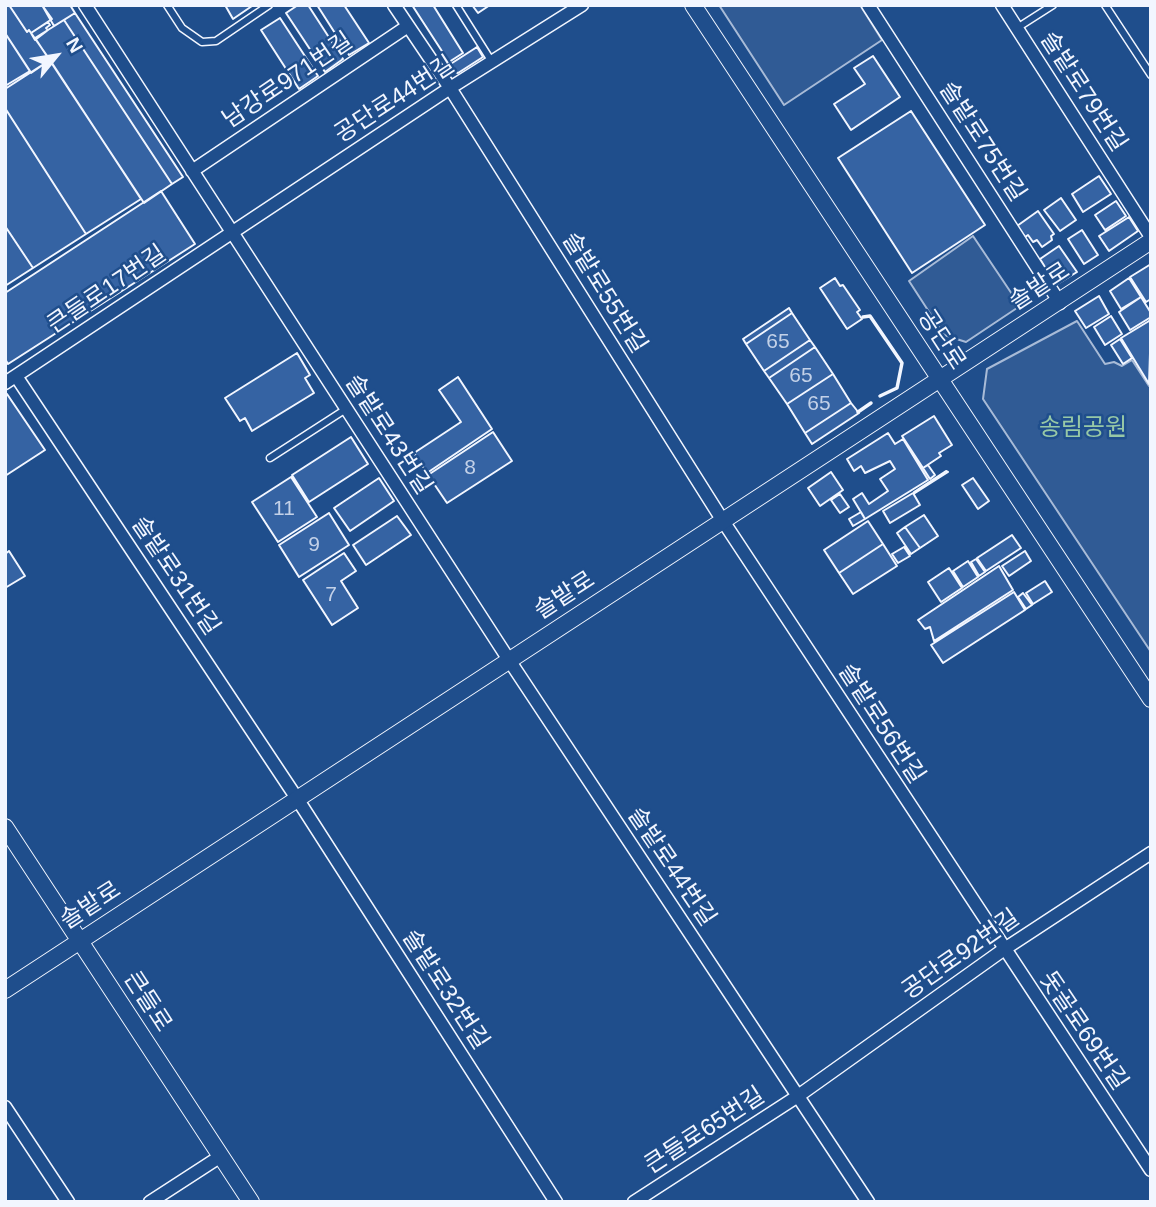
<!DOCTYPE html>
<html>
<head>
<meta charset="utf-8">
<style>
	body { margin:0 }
	#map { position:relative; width:1156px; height:1207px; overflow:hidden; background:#1f4e8c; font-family:Helvetica,sans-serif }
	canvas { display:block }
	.frame { position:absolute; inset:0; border:7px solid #f2f6ff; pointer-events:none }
	.north { position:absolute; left:21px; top:21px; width:70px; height:70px; -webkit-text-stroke:5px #1f4e8c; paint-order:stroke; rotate:60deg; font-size:19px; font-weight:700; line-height:28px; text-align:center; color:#f2f6ff }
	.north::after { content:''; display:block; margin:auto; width:24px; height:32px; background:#f2f6ff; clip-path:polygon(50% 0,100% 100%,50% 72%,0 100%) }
</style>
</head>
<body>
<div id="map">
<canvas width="1156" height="1207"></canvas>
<div class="frame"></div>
<div class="north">N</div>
</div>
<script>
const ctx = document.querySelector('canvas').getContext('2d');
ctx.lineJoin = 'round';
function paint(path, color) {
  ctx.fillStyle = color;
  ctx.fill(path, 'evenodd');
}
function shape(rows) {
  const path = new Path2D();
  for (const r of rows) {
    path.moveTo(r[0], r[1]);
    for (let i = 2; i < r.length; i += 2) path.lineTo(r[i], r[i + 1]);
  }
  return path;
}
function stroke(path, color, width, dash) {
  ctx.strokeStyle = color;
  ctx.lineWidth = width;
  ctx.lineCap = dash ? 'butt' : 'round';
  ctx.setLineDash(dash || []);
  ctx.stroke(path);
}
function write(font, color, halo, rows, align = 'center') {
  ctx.font = font + ' Helvetica,"Noto Sans KR",sans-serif';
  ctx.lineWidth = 5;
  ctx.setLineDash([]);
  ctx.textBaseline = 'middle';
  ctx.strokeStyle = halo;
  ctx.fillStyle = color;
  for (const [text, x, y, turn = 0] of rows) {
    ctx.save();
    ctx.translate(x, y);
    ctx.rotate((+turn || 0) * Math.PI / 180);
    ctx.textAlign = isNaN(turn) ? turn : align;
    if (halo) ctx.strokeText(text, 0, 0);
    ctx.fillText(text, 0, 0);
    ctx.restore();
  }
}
const built = shape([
	[719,5,860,5,882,40,784,105,719,5],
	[973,236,1020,306,966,342,944,335,909,281,973,236],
	[1077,321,1105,364,1114,362,1122,366,1132,360,1149,386,1151,385,1151,652,983,399,987,369,1077,321]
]);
const building = shape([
	[5,5,9,5,27,32,29,30,50,60,31,73,5,33,5,5],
	[9,5,42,5,52,19,31,33,29,30,27,32,9,5],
	[42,5,70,5,75,13,54,26,42,5],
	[225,5,252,5,252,6,233,19,225,5],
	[298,5,308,5,343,59,325,72,286,13,298,5],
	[317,5,344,5,369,43,349,55,317,5],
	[412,5,433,5,463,53,449,62,412,5],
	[472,5,490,5,478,13,472,5],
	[75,13,183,177,172,184,64,20,75,13],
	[280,18,318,76,299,89,261,30,280,18],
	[64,20,172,184,144,203,35,38,64,20],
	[48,22,50,25,46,28,48,30,35,40,31,33,48,22],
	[5,33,30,71,5,86,5,33],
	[477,47,483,57,458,73,453,71,449,65,477,47],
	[873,56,900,97,851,130,834,104,865,84,854,68,873,56],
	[50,60,141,199,86,234,5,108,5,89,50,60],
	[5,108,86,234,33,268,5,226,5,108],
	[911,111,985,225,912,273,838,158,911,111],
	[1099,176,1111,194,1083,212,1072,194,1099,176],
	[161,191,195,244,8,364,5,359,5,293,161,191],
	[1061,198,1076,220,1060,231,1044,210,1061,198],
	[1116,201,1126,216,1105,230,1095,215,1116,201],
	[1038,211,1054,234,1051,236,1052,240,1042,247,1037,240,1033,242,1028,235,1025,237,1017,226,1038,211],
	[1129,217,1138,231,1109,251,1099,236,1129,217],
	[5,226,33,268,5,286,5,226],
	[1082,230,1098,255,1084,264,1068,239,1082,230],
	[1059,246,1077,272,1056,285,1040,259,1059,246],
	[1151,264,1151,299,1146,302,1130,277,1151,264],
	[835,278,840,286,843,285,860,310,857,312,862,319,847,329,820,288,835,278],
	[1129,278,1141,297,1121,309,1110,291,1129,278],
	[1099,296,1109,314,1086,328,1075,311,1099,296],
	[1141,297,1151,313,1151,317,1130,330,1119,312,1141,297],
	[789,308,792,313,746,344,743,339,789,308],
	[792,313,810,340,764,371,746,344,792,313],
	[1111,316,1122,334,1105,345,1094,327,1111,316],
	[1149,321,1151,323,1149,384,1121,338,1149,321],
	[1120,339,1132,358,1123,364,1111,345,1120,339],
	[810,340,815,347,769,378,764,371,810,340],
	[815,347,833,374,787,404,769,378,815,347],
	[297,353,310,375,305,378,314,393,252,431,245,418,240,421,225,398,297,353],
	[833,374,851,403,805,433,787,404,833,374],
	[458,377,492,429,427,473,414,453,461,422,439,390,458,377],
	[7,394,45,450,5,476,5,395,7,394],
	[851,403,859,413,812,444,805,433,851,403],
	[934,416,952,445,939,453,941,456,923,468,902,436,934,416],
	[493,432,512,461,447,503,428,475,493,432],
	[888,433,895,444,903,439,928,480,865,519,853,499,862,493,869,504,888,491,880,479,895,469,890,461,865,473,861,466,854,471,847,459,888,433],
	[351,437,368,464,309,502,292,475,351,437],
	[928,465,935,475,930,479,923,468,928,465],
	[946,471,948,472,915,493,914,492,946,471],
	[831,472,843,490,820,506,808,488,831,472],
	[291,477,317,517,278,542,252,502,291,477],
	[379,478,394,501,350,531,334,508,379,478],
	[973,478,989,501,978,509,962,485,973,478],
	[913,493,920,505,890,523,883,511,913,493],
	[840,494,849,507,840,513,831,500,840,494],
	[861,512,865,519,853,526,849,519,861,512],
	[329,513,349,545,299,577,279,545,329,513],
	[924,515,938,536,920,548,905,527,924,515],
	[397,516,411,535,366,565,353,545,397,516],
	[868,521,883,544,839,573,824,550,868,521],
	[905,527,920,548,911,554,897,533,905,527],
	[1012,535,1021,548,986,571,977,558,1012,535],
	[883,544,897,566,853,594,839,573,883,544],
	[904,547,910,556,898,563,892,554,904,547],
	[9,551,25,576,5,588,5,554,9,551],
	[1025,551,1031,561,1009,576,1002,566,1025,551],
	[344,553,356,571,341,581,358,608,332,625,303,580,344,553],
	[976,559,985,572,979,576,971,562,976,559],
	[968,561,978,577,963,587,953,571,968,561],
	[999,566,1013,590,934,641,930,627,925,629,918,620,999,566],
	[949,568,962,588,941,602,928,582,949,568],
	[1045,581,1052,592,1033,604,1026,593,1045,581],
	[1014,592,1025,610,943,663,931,645,1014,592],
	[1023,593,1032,605,1026,609,1018,597,1023,593]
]);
const service = shape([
	[167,5,182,28,202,42,216,41,269,5],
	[456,5,492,62],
	[1105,5,1151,75],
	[1017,28,1053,5],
	[270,458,346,409]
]);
const minor = shape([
	[85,5,509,660,868,1202],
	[394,5,450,88,723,521,1151,1170],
	[868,5,1060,303],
	[1002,5,1151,237],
	[192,171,408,26],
	[16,376,298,800,556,1202],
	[5,383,450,88,582,5],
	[5,1107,68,1202],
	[150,1202,221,1156],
	[634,1202,798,1096,1003,950,1151,853]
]);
const tertiary = shape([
	[693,5,1151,699],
	[5,827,251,1202],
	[5,990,1151,241]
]);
const wall = shape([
	[863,317,870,316,902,363,897,388,880,396],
	[858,412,871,403]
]);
const numberNames = [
	["65",778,342],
	["65",801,376],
	["65",819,404],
	["8",470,468],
	["11",284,509],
	["9",314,545],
	["7",331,595]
];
const streetNames = [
	["남강로971번길",288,81,-34],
	["솔밭로79번길",1083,92,57],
	["공단로44번길",395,100,-33],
	["솔밭로75번길",982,142,57],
	["솔밭로",1040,287,-33],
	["큰들로17번길",107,290,-34],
	["솔밭로55번길",604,293,58],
	["공단로",941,340,57],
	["솔밭로43번길",388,435,57],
	["솔밭로31번길",175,576,56],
	["솔밭로",565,596,-33],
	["솔밭로56번길",881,724,57],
	["솔밭로44번길",671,867,56],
	["솔밭로",91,906,-33],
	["공단로92번길",961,955,-35],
	["솔밭로32번길",445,990,57],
	["큰들로",147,1002,57],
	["돗골로69번길",1083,1031,56],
	["큰들로65번길",705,1131,-33]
];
const parkNames = [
	["송림공원",1083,428]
];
paint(built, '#305b95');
stroke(built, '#a8bbd7', 2);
paint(building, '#3563a3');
stroke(building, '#f2f6ff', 2);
stroke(service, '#f2f6ff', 9);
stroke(minor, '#f2f6ff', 15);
stroke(tertiary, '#f2f6ff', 18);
stroke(service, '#1f4e8c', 6);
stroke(minor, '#1f4e8c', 12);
stroke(tertiary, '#1f4e8c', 16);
stroke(wall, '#f2f6ff', 3.5);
write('21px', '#c3d1e8', null, numberNames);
write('24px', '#f2f6ff', '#1f4e8c', streetNames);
write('24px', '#97c8a6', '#1f4e8c', parkNames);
</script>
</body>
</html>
